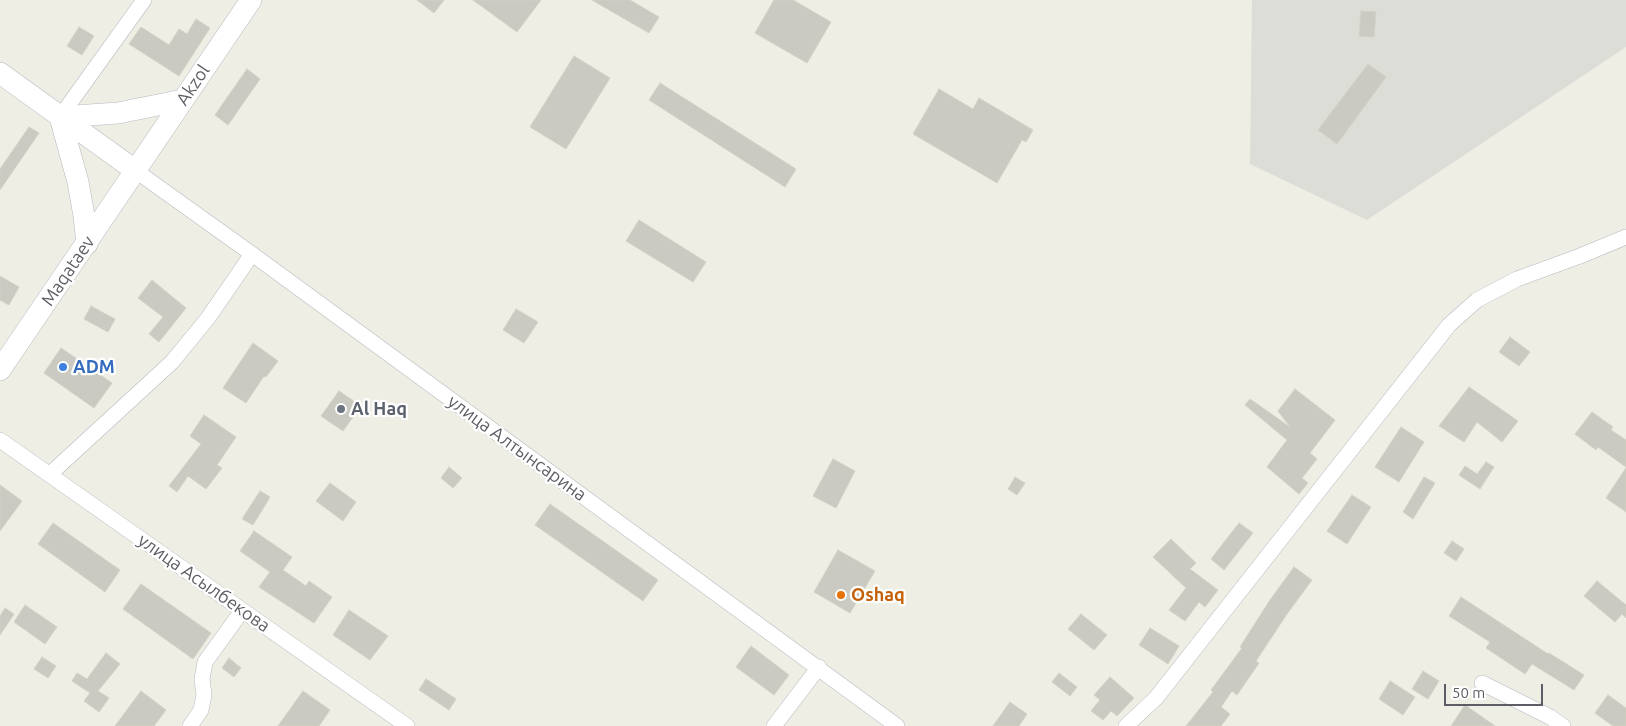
<!DOCTYPE html>
<html>
<head>
<meta charset="utf-8">
<style>
	body { margin:0 }
	#map { position:relative; width:1626px; height:726px; overflow:hidden; background:#eeeee5; font-family:Ubuntu,sans-serif }
	canvas { display:block }
	.scale { position:absolute; left:1444px; top:684px; width:99px; height:22px; box-sizing:border-box; border:2px solid #5d5e65; border-top:0; padding-left:6px; font-size:15px; line-height:18px; white-space:nowrap; color:#5d5e65; -webkit-text-stroke:4px #fff; paint-order:stroke }
</style>
</head>
<body>
<div id="map">
<canvas width="1626" height="726"></canvas>
<div class="scale">50 m</div>
</div>
<script>
const ctx = document.querySelector('canvas').getContext('2d');
ctx.lineJoin = 'round';
function paint(path, color) {
  ctx.fillStyle = color;
  ctx.fill(path, 'evenodd');
}
function shape(rows) {
  const path = new Path2D();
  for (const r of rows) {
    path.moveTo(r[0], r[1]);
    for (let i = 2; i < r.length; i += 2) path.lineTo(r[i], r[i + 1]);
  }
  return path;
}
function stroke(path, color, width, dash) {
  ctx.strokeStyle = color;
  ctx.lineWidth = width;
  ctx.lineCap = dash ? 'butt' : 'round';
  ctx.setLineDash(dash || []);
  ctx.stroke(path);
}
function write(font, color, halo, rows, align = 'center') {
  ctx.font = font + ' Ubuntu,sans-serif';
  ctx.lineWidth = 4.5;
  ctx.setLineDash([]);
  ctx.textBaseline = 'middle';
  ctx.strokeStyle = halo;
  ctx.fillStyle = color;
  for (const [text, x, y, turn = 0] of rows) {
    ctx.save();
    ctx.translate(x, y);
    ctx.rotate((+turn || 0) * Math.PI / 180);
    ctx.textAlign = isNaN(turn) ? turn : align;
    if (halo) ctx.strokeText(text, 0, 0);
    ctx.fillText(text, 0, 0);
    ctx.restore();
  }
}
const industrial = shape([
	[1252,0,1626,0,1626,47,1367,220,1250,164]
]);
const building = shape([
	[417,0,444,0,434,13,417,0],
	[473,0,541,0,517,32,473,0],
	[592,0,630,0,659,17,649,33,592,0],
	[774,0,793,0,831,22,807,63,755,33,774,0],
	[1361,11,1376,12,1374,37,1359,36,1361,11],
	[196,19,210,28,179,76,129,44,141,27,169,45,179,29,187,34,196,19],
	[79,27,94,36,82,55,67,46,79,27],
	[574,56,610,78,566,149,530,127,574,56],
	[1368,64,1386,77,1337,144,1318,130,1368,64],
	[247,69,260,79,228,125,215,115,247,69],
	[660,83,796,169,785,187,649,100,660,83],
	[939,89,973,109,979,98,1033,130,1026,142,1022,140,997,183,913,134,939,89],
	[29,127,39,133,0,190,0,169,29,127],
	[639,220,706,262,693,282,626,241,639,220],
	[0,276,19,287,9,305,0,300,0,276],
	[152,280,186,308,159,342,149,334,163,317,138,298,152,280],
	[91,306,115,319,108,332,84,319,91,306],
	[516,309,538,322,524,343,503,330,516,309],
	[1510,337,1530,352,1519,366,1499,352,1510,337],
	[253,343,278,361,266,377,264,376,246,403,223,388,253,343],
	[61,348,112,383,94,408,44,373,61,348],
	[1469,387,1518,421,1502,442,1477,422,1464,442,1439,426,1469,387],
	[1295,389,1335,420,1310,453,1317,459,1302,478,1308,483,1299,494,1267,467,1287,440,1245,405,1250,399,1290,427,1278,411,1295,389],
	[339,391,361,406,343,431,321,416,339,391],
	[1592,412,1613,427,1611,430,1626,440,1626,467,1598,447,1596,450,1575,434,1592,412],
	[204,415,236,437,217,465,222,468,206,489,188,476,177,492,169,486,201,444,190,436,204,415],
	[1401,427,1424,442,1399,482,1375,467,1401,427],
	[833,459,855,471,836,508,813,496,833,459],
	[1486,462,1494,467,1480,489,1459,475,1465,466,1477,474,1486,462],
	[449,467,462,478,453,488,441,478,449,467],
	[1626,468,1626,512,1606,498,1626,468],
	[1015,477,1025,483,1017,495,1008,489,1015,477],
	[1424,477,1435,483,1413,519,1403,512,1424,477],
	[330,483,356,502,343,521,316,501,330,483],
	[0,485,22,501,0,531,0,485],
	[260,491,270,497,253,525,242,519,260,491],
	[1352,495,1371,507,1347,544,1327,531,1352,495],
	[550,504,658,580,643,601,535,525,550,504],
	[53,523,120,570,105,592,38,544,53,523],
	[1239,523,1253,533,1224,570,1211,559,1239,523],
	[254,531,292,557,283,570,306,586,309,581,332,597,314,623,259,587,270,572,240,551,254,531],
	[1171,539,1196,563,1190,569,1218,590,1205,607,1199,602,1185,621,1169,610,1186,588,1153,557,1171,539],
	[1452,541,1464,549,1456,561,1444,553,1452,541],
	[838,550,875,571,850,613,814,592,838,550],
	[1294,567,1312,580,1287,614,1256,661,1259,663,1237,695,1232,691,1221,707,1230,714,1221,726,1186,726,1213,692,1211,690,1242,648,1240,647,1270,600,1294,567],
	[1597,581,1626,605,1626,618,1622,614,1615,622,1584,596,1597,581],
	[141,584,211,633,193,659,123,609,141,584],
	[1461,597,1548,654,1549,653,1584,675,1574,690,1532,664,1525,674,1486,648,1490,642,1449,616,1461,597],
	[25,605,57,627,45,644,14,622,25,605],
	[5,608,14,614,0,635,0,616,5,608],
	[349,610,388,636,370,660,333,635,349,610],
	[1081,614,1107,635,1094,650,1068,629,1081,614],
	[1150,628,1179,646,1168,664,1139,645,1150,628],
	[751,646,789,675,774,695,736,667,751,646],
	[106,653,120,664,98,691,109,698,99,712,84,701,90,693,72,681,77,673,87,679,106,653],
	[42,657,56,666,48,678,34,669,42,657],
	[229,658,241,668,234,677,222,668,229,658],
	[1423,671,1439,681,1428,699,1412,689,1423,671],
	[1059,673,1077,687,1070,696,1052,682,1059,673],
	[1110,677,1134,698,1117,716,1111,711,1103,720,1091,711,1100,700,1094,695,1110,677],
	[426,679,456,699,449,710,419,690,426,679],
	[1390,681,1415,697,1403,715,1379,699,1390,681],
	[141,691,166,710,154,726,115,726,141,691],
	[303,691,330,710,319,726,278,726,303,691],
	[1608,695,1626,708,1626,726,1613,726,1595,713,1608,695],
	[1010,702,1027,714,1019,726,993,726,1010,702],
	[1465,705,1495,726,1451,726,1465,705]
]);
const street = shape([
	[60,117,144,0],
	[136,171,252,254,897,726],
	[0,440,407,726],
	[50,474,172,362,208,318,252,254],
	[1482,683,1550,717,1563,726],
	[190,726,201,710,204,695,202,679,205,662,242,611],
	[774,726,819,667],
	[1126,726,1156,698,1449,325,1477,300,1517,279,1580,256,1626,237]
]);
const secondary = shape([
	[0,73,136,171],
	[87,244,84,216,78,182,60,117,118,113,183,100],
	[0,370,251,0]
]);
const markers = [
	[63,367,5,"#3f7fe0"],
	[341,409,5,"#6b7280"],
	[841,595,5,"#e8710a"]
];
const streetNames = [
	["Akzol",193,85,-56],
	["Maqataev",68,271,-56],
	["улица Алтынсарина",517,448,36],
	["улица Асылбекова",204,583,35]
];
const shopNames = [
	["ADM",73,367]
];
const worshipNames = [
	["Al Haq",351,409]
];
const foodNames = [
	["Oshaq",851,595]
];
paint(industrial, '#ddddd7');
paint(building, '#cac9c2');
stroke(building, '#d3d2c4', 1);
stroke(street, '#b7b8be', 16);
stroke(secondary, '#b9b9c0', 22);
stroke(street, '#fff', 15);
stroke(secondary, '#fff', 21);
for (const [x, y, r, color] of markers) {
  const dot = new Path2D();
  dot.arc(x, y, r, 0, 2 * Math.PI);
  ctx.fillStyle = color;
  ctx.fill(dot);
  stroke(dot, '#fff', 2);
}
write('18px', '#5d5e65', '#fff', streetNames);
write('bold 18px', '#366cbe', '#fff', shopNames, 'left');
write('bold 18px', '#5b616d', '#fff', worshipNames, 'left');
write('bold 18px', '#c56008', '#fff', foodNames, 'left');
</script>
</body>
</html>
